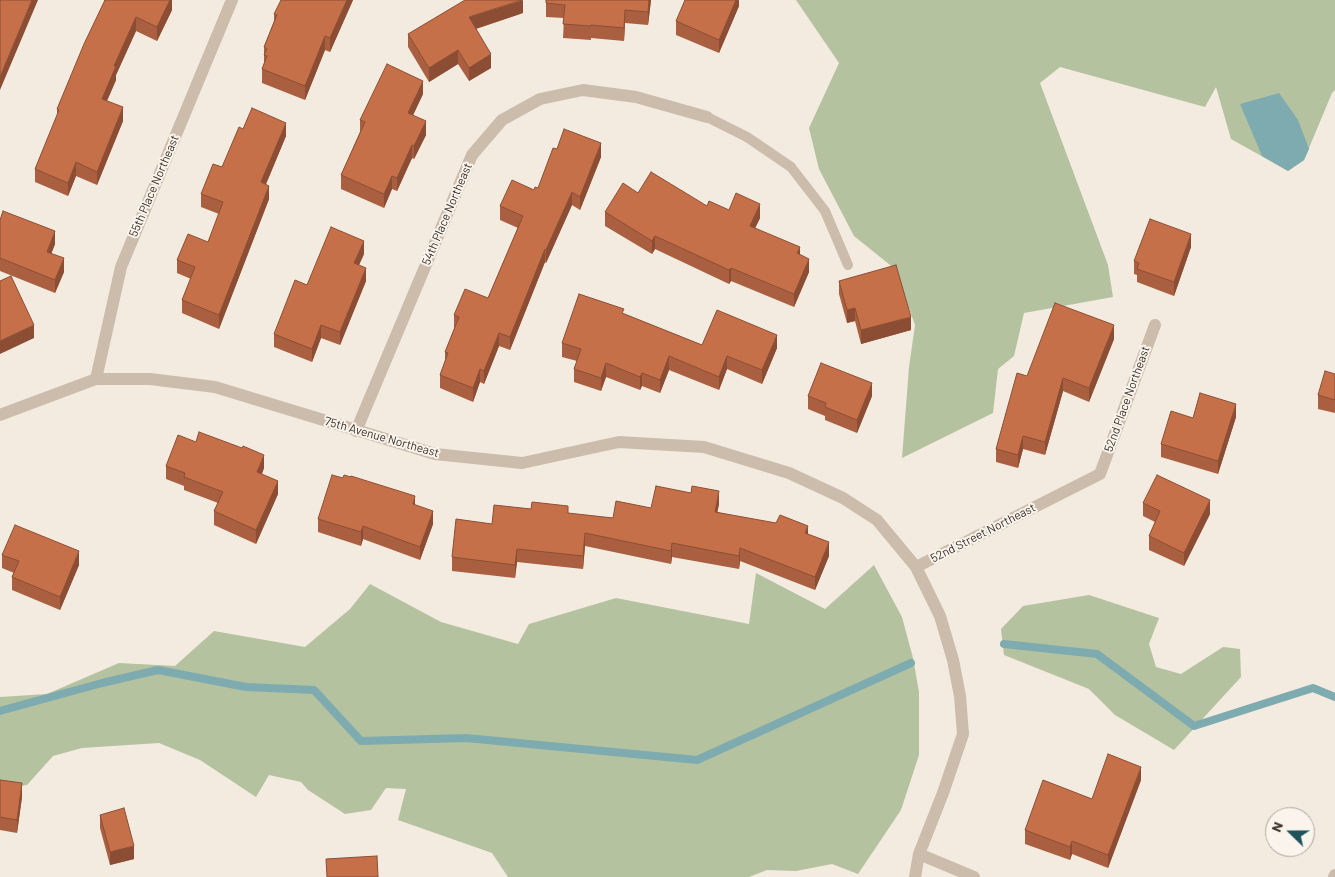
<!DOCTYPE html>
<html>
<head>
<meta charset="utf-8">
<style>
	body { margin:0 }
	#map { position:relative; width:1335px; height:877px; overflow:hidden; background:#f3ebdf; font-family:Barlow,sans-serif }
	canvas { display:block }
	.north { position:absolute; left:1265px; top:807px; width:50px; height:50px; box-sizing:border-box; background:#faf4ec; border:1px solid #ada69e; border-radius:50%; rotate:292deg; font-size:14px; font-weight:700; line-height:20px; text-align:center; color:#39302a }
	.north::after { content:''; display:block; margin:auto; width:18px; height:22px; background:#1f535b; clip-path:polygon(50% 0,100% 100%,50% 72%,0 100%) }
</style>
</head>
<body>
<div id="map">
<canvas width="1335" height="877"></canvas>
<div class="north">N</div>
</div>
<script>
const ctx = document.querySelector('canvas').getContext('2d');
ctx.lineJoin = 'round';
function paint(path, color) {
  ctx.fillStyle = color;
  ctx.fill(path, 'evenodd');
}
function shape(rows) {
  const path = new Path2D();
  for (const r of rows) {
    path.moveTo(r[0], r[1]);
    for (let i = 2; i < r.length; i += 2) path.lineTo(r[i], r[i + 1]);
  }
  return path;
}
function stroke(path, color, width, dash) {
  ctx.strokeStyle = color;
  ctx.lineWidth = width;
  ctx.lineCap = dash ? 'butt' : 'round';
  ctx.setLineDash(dash || []);
  ctx.stroke(path);
}
function write(font, color, halo, rows, align = 'center') {
  ctx.font = font + ' Barlow,sans-serif';
  ctx.lineWidth = 4;
  ctx.setLineDash([]);
  ctx.textBaseline = 'middle';
  ctx.strokeStyle = halo;
  ctx.fillStyle = color;
  for (const [text, x, y, turn = 0] of rows) {
    ctx.save();
    ctx.translate(x, y);
    ctx.rotate((+turn || 0) * Math.PI / 180);
    ctx.textAlign = isNaN(turn) ? turn : align;
    if (halo) ctx.strokeText(text, 0, 0);
    ctx.fillText(text, 0, 0);
    ctx.restore();
  }
}
const green = shape([
	[796,0,1335,0,1335,90,1332,93,1304,160,1288,171,1231,139,1216,87,1205,107,1060,67,1040,83,1108,265,1113,297,1024,313,1014,356,998,369,993,413,902,458,909,367,915,325,895,269,854,236,819,169,809,128,839,63],
	[874,565,902,617,913,658,919,692,919,755,901,810,858,874,832,864,796,871,767,870,749,877,508,877,492,853,398,820,406,789,386,788,371,810,345,814,308,790,301,782,269,775,256,797,200,760,159,743,82,748,53,756,27,785,0,789,0,697,47,694,119,663,175,666,214,631,305,647,350,609,370,584,441,622,518,644,529,624,616,598,749,624,756,573,825,609],
	[1089,595,1159,618,1149,644,1156,667,1181,674,1223,647,1240,649,1241,677,1174,750,1115,715,1089,689,1004,655,1001,629,1023,606]
]);
const water = shape([
	[1279,93,1298,120,1309,149,1304,160,1288,171,1262,156,1240,104]
]);
const stream = shape([
	[1004,644,1097,654,1194,726,1313,688,1335,697],
	[0,711,102,683,158,670,246,687,314,690,361,741,466,738,697,760,911,663]
]);
const lane = shape([
	[707,117,747,137,791,167,825,211,848,265]
]);
const street = shape([
	[96,379,121,267,232,0],
	[0,415,96,379,150,379,215,387,435,454,522,463,619,442,704,447,789,473,843,498,877,520,916,567],
	[356,431,472,155,502,120,540,99,583,90,636,97,707,117],
	[919,854,974,877],
	[915,877,919,854,943,793,963,734,960,696,953,660,940,616,916,567,1100,474,1155,325],
	[1334,877,1335,875]
]);
const wall = shape([
	[105,0,172,0,172,10,157,41,136,31,116,75,116,80,107,101,123,121,97,185,76,176,68,196,35,182,35,169,57,116,57,109],
	[353,0,330,52,325,50,305,100,262,83,262,69,264,63,264,47,274,21,274,14],
	[546,0,651,0,648,25,625,23,624,41,591,38,591,40,563,38,564,18,546,17],
	[739,0,739,6,719,53,676,35,676,21],
	[523,13,476,29,491,68,469,81,458,64,429,82,408,47,408,34],
	[423,94,413,115,426,135,414,159,412,158,397,191,392,189,384,208,341,189,341,175,360,132,360,120],
	[243,129,286,136,266,184,269,199,219,329,182,313,182,300,191,279,177,273,177,260,208,242,219,214,201,207,201,194,222,167],
	[557,149,601,157,580,210,572,205,546,263,545,262,510,350,499,346,484,384,480,382,473,402,440,388,440,375,445,361,445,352,454,329,454,315,488,298,518,228,500,220,500,206,538,188],
	[638,193,729,210,760,218,755,228,800,255,809,272,794,307,731,281,729,284,655,249,652,254,605,226,605,212],
	[0,220,55,244,51,254,64,272,55,293,0,271],
	[1191,247,1174,296,1137,282,1137,275,1134,274,1134,261],
	[364,254,359,265,366,281,340,345,321,338,312,362,274,347,274,334,307,285],
	[839,281,911,330,861,344,855,321,847,323,839,294],
	[624,314,702,345,777,348,762,384,727,369,719,390,669,370,660,393,642,386,640,390,606,377,601,391,574,382,574,369,577,361,562,357,562,343],
	[1114,339,1089,402,1063,391,1045,455,1023,449,1018,468,996,462,996,449,1027,376],
	[1335,374,1335,413,1318,409,1318,395],
	[808,396,872,396,857,433,825,420,825,416,808,409],
	[1236,417,1218,474,1161,457,1161,444,1193,418],
	[166,466,264,468,262,474,278,494,256,544,214,525,214,511,218,503,184,490,184,486,166,479],
	[1143,503,1210,514,1184,566,1149,550,1149,536,1155,522,1143,516],
	[719,504,717,512,808,534,829,556,815,590,740,561,739,569,672,557,671,564,585,546,583,569,517,562,515,578,452,571,452,557,492,524,568,514,613,518,651,508],
	[415,505,433,524,420,560,363,539,361,546,318,532,318,519],
	[2,555,79,565,60,610,12,590,12,577,14,573,2,568],
	[0,780,22,797,17,833,0,830],
	[1141,780,1108,868,1072,854,1070,860,1025,844,1025,830,1092,799],
	[100,815,134,859,110,865,100,828]
]);
const shadedWall = shape([
	[32,0,38,0,0,90,0,77],
	[170,0,172,0,172,10,157,41,157,27],
	[347,0,353,0,330,52,330,38],
	[523,0,523,13,469,31,469,17],
	[649,0,651,0,648,25,648,12],
	[736,0,739,0,739,6,719,53,719,40],
	[625,10,625,23,624,41,624,28],
	[136,17,136,31,116,75,116,80,102,112,102,99,114,66],
	[325,36,325,50,305,100,305,86],
	[458,50,458,64,429,82,429,68],
	[491,54,491,68,469,81,469,68],
	[423,81,423,94,408,126,408,113],
	[123,107,123,121,97,185,97,172],
	[426,121,426,135,414,159,414,146],
	[286,123,286,136,261,196,261,182],
	[601,143,601,157,580,210,580,197],
	[412,145,412,158,397,191,397,178],
	[76,162,76,176,68,196,68,183],
	[392,176,392,189,384,208,384,194],
	[269,186,269,199,219,329,219,315],
	[572,192,572,205,546,263,546,250],
	[760,204,760,218,750,239,750,226],
	[55,231,55,244,47,265,47,252],
	[1191,234,1191,247,1174,296,1174,282],
	[655,236,655,249,652,254,652,241],
	[364,241,364,254,354,276,354,263],
	[800,247,800,260,797,253],
	[545,249,545,262,510,350,510,337],
	[64,258,64,272,55,293,55,280],
	[809,259,809,272,794,307,794,294],
	[366,268,366,281,340,345,340,332],
	[731,268,731,281,729,284,729,270],
	[855,308,855,321,847,323,847,310],
	[911,317,911,330,861,344,861,330],
	[34,325,34,338,0,354,0,341],
	[321,325,321,338,312,362,312,349],
	[1114,325,1114,339,1089,402,1089,388],
	[499,333,499,346,484,384,484,371],
	[777,335,777,348,762,384,762,370],
	[669,356,669,370,660,393,660,380],
	[727,356,727,369,719,390,719,377],
	[606,363,606,377,601,391,601,378],
	[480,369,480,382,473,402,473,388],
	[642,373,642,386,640,390,640,377],
	[1063,378,1063,391,1045,455,1045,442],
	[872,383,872,396,857,433,857,420],
	[1236,404,1236,417,1218,474,1218,461],
	[1023,436,1023,449,1018,468,1018,455],
	[264,455,264,468,257,485,257,472],
	[278,481,278,494,256,544,256,530],
	[719,491,719,504,715,525,715,512],
	[415,496,415,509,413,504],
	[1210,500,1210,514,1184,566,1184,553],
	[433,511,433,524,420,560,420,547],
	[363,526,363,539,361,546,361,532],
	[808,526,808,539,805,533],
	[585,533,585,546,583,569,583,556],
	[829,542,829,556,815,590,815,577],
	[672,543,672,557,671,564,671,551],
	[740,548,740,561,739,569,739,556],
	[517,549,517,562,515,578,515,565],
	[79,551,79,565,60,610,60,597],
	[1141,767,1141,780,1108,868,1108,855],
	[22,783,22,797,17,833,17,820],
	[1072,841,1072,854,1070,860,1070,847],
	[134,846,134,859,110,865,110,852]
]);
const building = shape([
	[0,0,32,0,0,77,0,0],
	[105,0,170,0,157,27,136,17,114,66,116,66,102,99,123,107,97,172,76,162,68,183,35,169,59,110,57,109,84,44,105,0],
	[281,0,347,0,330,38,325,36,305,86,262,69,267,56,264,55,267,49,264,47,277,15,274,14,281,0],
	[465,0,522,0,469,17,491,54,469,68,458,50,429,68,408,34,465,0],
	[546,0,649,0,648,12,625,10,624,28,591,25,591,26,563,24,565,5,546,3,546,0],
	[685,0,736,0,719,40,676,21,685,0],
	[387,64,423,81,408,113,426,121,414,146,412,145,397,178,392,176,384,194,341,175,365,122,360,120,387,64],
	[252,108,286,123,261,182,269,186,219,315,182,300,195,267,177,260,188,234,208,242,223,202,201,194,213,164,222,167,239,127,243,129,252,108],
	[564,129,601,143,580,197,572,192,546,250,545,249,510,337,499,333,484,371,480,369,473,388,440,375,448,353,445,352,459,317,454,315,465,289,488,298,523,216,500,206,512,180,534,190,535,187,538,188,553,148,557,149,564,129],
	[651,172,707,206,709,201,729,210,736,193,760,204,750,226,800,247,797,253,809,259,794,294,731,268,729,270,655,236,652,241,605,212,623,183,638,193,651,172],
	[3,211,55,231,47,252,64,258,55,280,0,258,0,220,3,211],
	[1150,219,1191,234,1174,282,1137,269,1139,263,1134,261,1150,219],
	[331,227,364,241,354,263,366,268,340,332,321,325,312,349,274,334,295,280,307,285,331,227],
	[896,265,911,317,861,330,855,308,847,310,839,281,896,265],
	[11,276,34,325,0,341,0,281,11,276],
	[579,294,624,309,622,313,702,345,717,310,777,335,762,370,727,356,719,377,669,356,660,380,642,373,640,377,606,363,601,378,574,369,581,349,562,343,579,294],
	[1055,303,1114,325,1089,388,1063,378,1045,442,1023,436,1018,455,996,449,1017,373,1027,376,1055,303],
	[821,363,872,383,857,420,825,407,826,403,808,396,821,363],
	[1325,371,1335,374,1335,400,1318,395,1325,371],
	[1200,393,1236,404,1218,461,1161,444,1171,411,1193,418,1200,393],
	[199,432,242,448,243,446,264,455,257,472,278,481,256,530,214,511,223,492,184,477,185,473,166,466,178,435,196,442,199,432],
	[332,475,343,478,344,475,351,477,351,476,415,496,413,504,433,511,420,547,363,526,361,532,318,519,332,475],
	[1157,475,1210,500,1184,553,1149,536,1160,511,1143,503,1157,475],
	[656,486,691,493,692,486,719,491,715,512,776,523,780,515,808,526,805,533,829,542,815,577,740,548,739,556,672,543,671,551,585,533,583,556,517,549,515,565,452,557,456,519,492,524,494,505,531,509,532,502,568,506,568,513,613,518,616,501,651,508,656,486],
	[15,525,79,551,60,597,12,577,19,561,2,555,15,525],
	[1108,754,1141,767,1108,855,1072,841,1070,847,1025,830,1043,780,1092,799,1108,754],
	[0,780,22,783,17,820,0,817,0,780],
	[124,808,134,846,110,852,100,815,124,808],
	[377,856,378,877,327,877,326,859,377,856]
]);
const streetNames = [
	["55th Place Northeast",154,186,-67],
	["54th Place Northeast",447,214,-67],
	["52nd Place Northeast",1127,399,-70],
	["75th Avenue Northeast",382,437,16],
	["52nd Street Northeast",983,533,-27]
];
paint(green, '#b4c29f');
paint(water, '#7eabb0');
stroke(stream, '#7eabb0', 8);
stroke(lane, '#cbbcab', 10);
stroke(street, '#cbbcab', 12);
paint(wall, '#aa6040');
paint(shadedWall, '#8b4e34');
paint(building, '#c6704a');
stroke(building, '#8b4e34', 1);
write('12px', '#39302a', '#faf4ec', streetNames);
</script>
</body>
</html>
